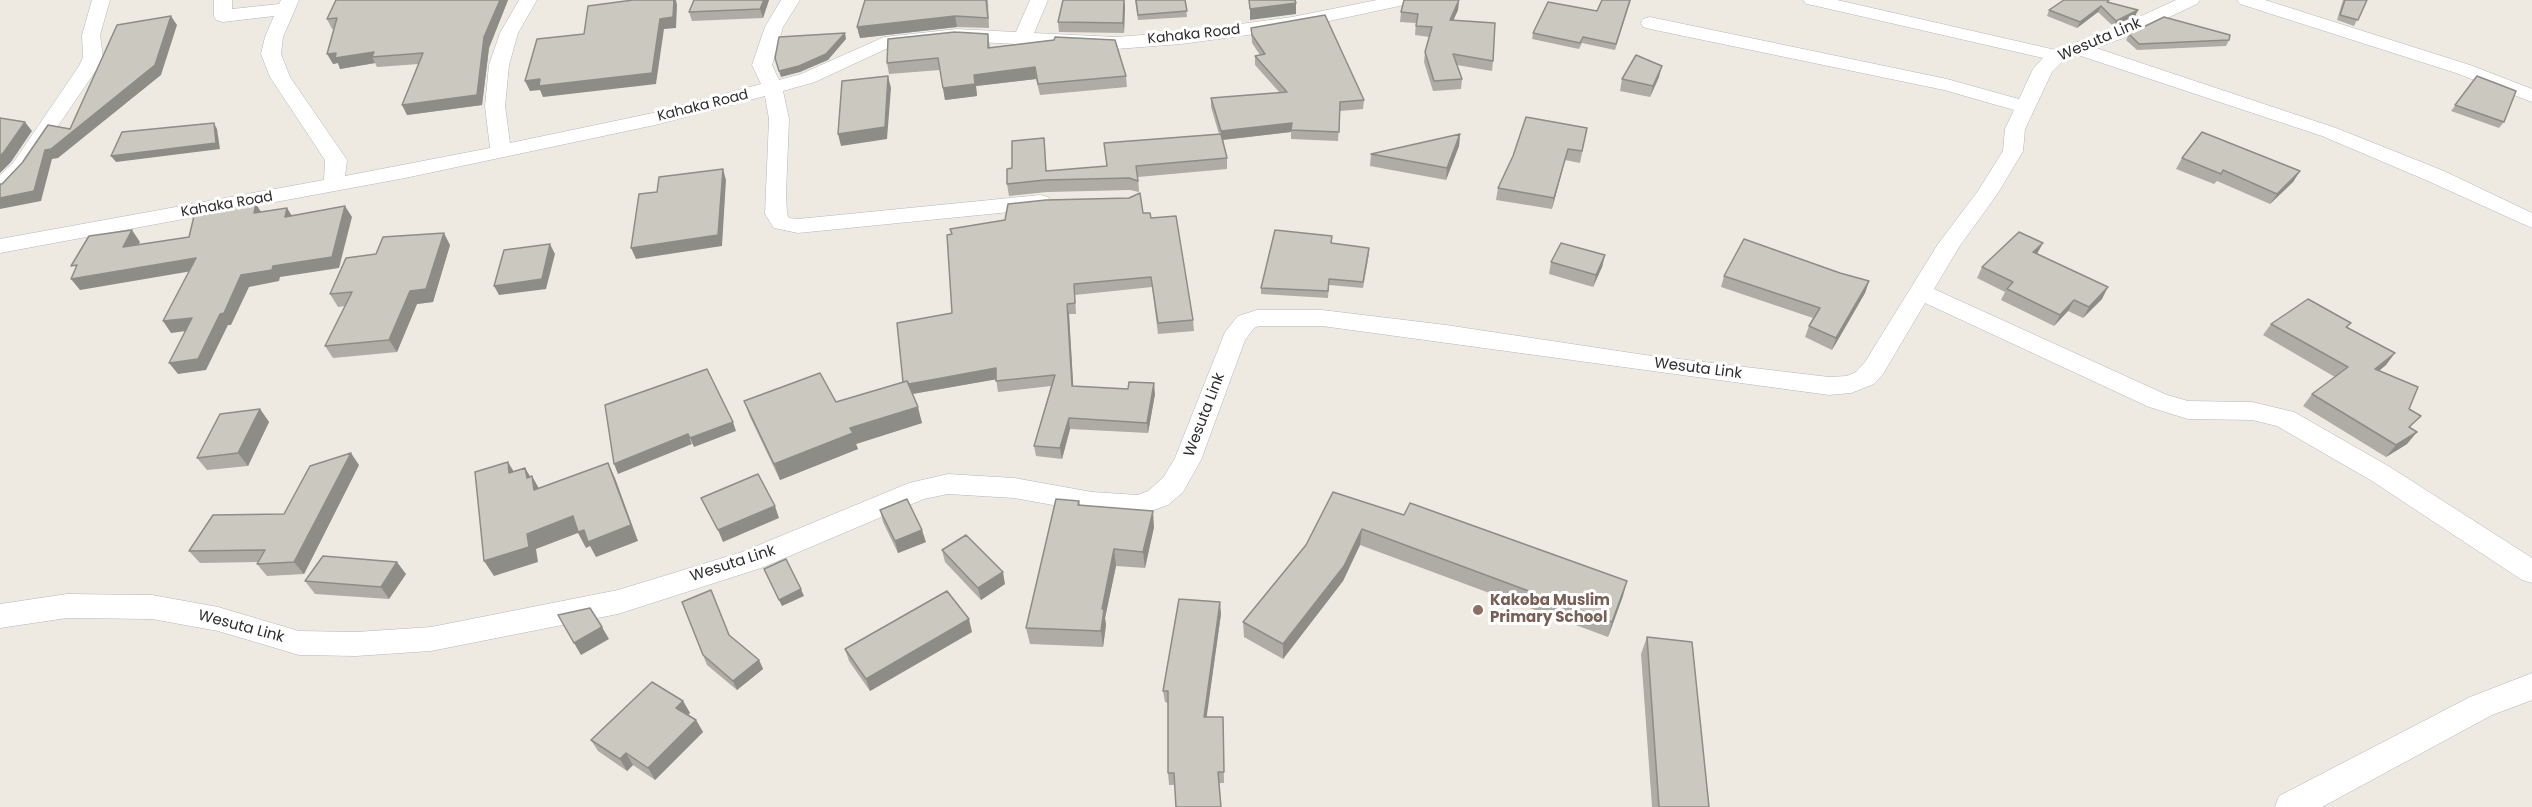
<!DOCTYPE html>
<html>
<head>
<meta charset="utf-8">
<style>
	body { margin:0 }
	canvas { display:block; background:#eeeae1 }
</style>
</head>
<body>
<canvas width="2532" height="807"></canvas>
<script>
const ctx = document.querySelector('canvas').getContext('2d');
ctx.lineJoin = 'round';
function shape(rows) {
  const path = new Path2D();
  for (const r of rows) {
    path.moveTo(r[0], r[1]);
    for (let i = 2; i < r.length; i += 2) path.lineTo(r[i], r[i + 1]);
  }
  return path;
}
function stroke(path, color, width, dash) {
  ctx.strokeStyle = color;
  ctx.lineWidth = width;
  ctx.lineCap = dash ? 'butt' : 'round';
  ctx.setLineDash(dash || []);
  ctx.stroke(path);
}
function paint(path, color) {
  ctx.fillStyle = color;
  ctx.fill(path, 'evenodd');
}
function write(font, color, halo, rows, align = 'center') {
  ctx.font = font + ' Poppins,sans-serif';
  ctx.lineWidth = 6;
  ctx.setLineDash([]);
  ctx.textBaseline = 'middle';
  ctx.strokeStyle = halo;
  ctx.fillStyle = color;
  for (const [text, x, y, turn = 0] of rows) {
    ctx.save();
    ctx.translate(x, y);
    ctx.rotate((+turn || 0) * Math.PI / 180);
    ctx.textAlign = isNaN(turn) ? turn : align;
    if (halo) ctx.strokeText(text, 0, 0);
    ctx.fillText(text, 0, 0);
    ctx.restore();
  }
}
const street = shape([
	[92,0,110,0,100,35,103,57,99,66,27,171,8,192,0,193,0,175,13,163,79,66,83,57,82,35,92,0],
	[214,0,232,0,232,9,279,4,281,0,299,0,283,37,281,54,290,77,347,160,345,176,490,148,485,106,489,65,500,33,519,0,537,0,518,33,509,65,505,106,510,143,653,113,761,84,752,65,765,27,781,0,800,0,783,27,772,65,779,80,801,74,884,37,957,29,1016,32,1030,0,1048,0,1034,33,1116,37,1181,32,1292,17,1377,0,1413,0,1410,4,1404,5,1292,29,1181,44,1116,49,957,41,888,48,815,82,783,91,789,119,786,194,787,214,789,218,798,219,1040,195,1048,197,1051,202,1048,207,1040,209,798,233,774,228,765,214,769,119,765,96,655,125,405,178,0,253,0,239,324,180,325,160,270,77,261,54,265,37,274,16,223,22,216,20,214,16,214,0],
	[1803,0,1837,0,2056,50,2115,28,2176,0,2200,0,2197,4,2129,36,2096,48,2336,128,2444,171,2532,213,2532,228,2428,181,2322,136,2078,55,2064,60,2052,72,2025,129,2023,151,1998,193,1959,247,1934,289,2167,395,2188,401,2252,402,2294,412,2390,467,2532,558,2532,583,2522,580,2372,481,2277,426,2252,420,2188,419,2149,407,1925,303,1883,374,1874,384,1851,393,1829,395,1322,326,1259,326,1254,328,1245,340,1201,460,1183,492,1168,505,1139,515,1092,512,1014,498,948,494,924,499,761,568,618,614,431,651,356,656,299,655,218,631,152,619,67,618,0,628,0,604,67,594,152,595,218,607,299,631,356,632,431,627,618,590,742,552,909,483,948,474,1014,478,1092,492,1138,495,1148,491,1163,478,1175,458,1225,332,1238,316,1257,310,1322,310,1446,325,1645,355,1829,377,1847,376,1856,372,1865,362,1938,244,1978,191,2003,151,2005,129,2014,110,1944,90,1650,29,1643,27,1641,23,1643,19,1650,17,1947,79,2019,99,2033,69,2043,58,1812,5,1806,4,1803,0],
	[2237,0,2265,0,2470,65,2532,89,2532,102,2456,73,2240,4,2237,0],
	[2532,673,2532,700,2492,715,2322,807,2275,807,2279,796,2470,697,2532,673]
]);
const wall = shape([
	[336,0,508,0,489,48,482,105,407,115,419,64,377,67,375,63,340,69,338,63,333,64,334,29,332,29,327,19],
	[694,0,769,0,763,18,692,21,689,12],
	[865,0,988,0,989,28,957,27,860,38,857,27],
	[1135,0,1185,0,1187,17,1138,20],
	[1459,0,1458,10,1453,20,1493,61,1492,71,1457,65,1462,79,1461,89,1433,91,1424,62,1425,52,1429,37,1415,35,1416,23,1400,22,1401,12],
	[1631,0,1615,50,1582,43,1579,49,1532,39,1533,33],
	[2343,0,2367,0,2354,26,2337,20],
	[2110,3,2138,10,2135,16,2113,26,2098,12,2077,28,2047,16,2049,10],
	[1125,5,1124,33,1059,32,1058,22],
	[1251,28,1364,100,1363,109,1340,111,1338,141,1291,139,1291,132,1223,140,1227,158,1227,169,1138,177,1139,192,1130,190,1047,192,1009,196,1007,184,1012,168,1045,149,1046,171,1107,166,1219,134,1211,107,1211,98,1280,93,1255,65,1255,56,1260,55,1252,43],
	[988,34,990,48,1126,76,1127,87,1040,95,1036,79,976,86,977,96,945,100,940,70,889,74,887,63],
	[2129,34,2229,40,2226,46,2137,50,2126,40],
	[2477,76,2504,122,2499,128,2451,111],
	[1659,77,1650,97,1620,91,1622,79],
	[1587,128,1580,163,1565,160,1552,209,1496,200,1498,188],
	[1460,134,1459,146,1446,180,1370,166,1371,154],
	[2182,158,2300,171,2293,182,2270,204,2217,181,2214,184,2176,169],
	[1143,213,1151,218,1193,320,1194,331,1158,334,1152,287,1075,295,1076,314,1069,314,1073,386,1155,394,1148,433,1070,429,1062,459,1036,456,1034,446,1051,386,998,392,996,379,913,394,922,423,856,444,858,449,780,480,750,417,744,401,836,402,903,382,952,313],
	[1332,244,1369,254,1363,288,1329,285,1328,298,1261,294,1261,288],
	[450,245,433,302,417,304,397,352,333,358,325,346,345,306,338,307,330,294],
	[2037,254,2102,299,2083,318,2068,311,2054,326,2001,300,2005,292,1977,278,1982,267],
	[1605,255,1602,267,1593,287,1549,274,1551,262],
	[1840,273,1869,281,1865,293,1832,350,1805,337,1809,326,1813,318,1721,287,1724,276],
	[2351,323,2347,328,2386,365,2379,371,2409,409,2411,428,2407,444,2386,457,2303,406,2312,394,2335,377,2263,335,2271,324],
	[260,409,269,422,248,466,207,470,197,458],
	[359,465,304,574,267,576,257,564,258,562,200,563,189,551,284,514],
	[1333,492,1623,596,1608,637,1360,545,1343,581,1283,659,1244,637,1243,622,1306,545],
	[1079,501,1080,505,1154,527,1145,568,1116,566,1105,618,1106,625,1103,647,1030,644,1026,628],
	[880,510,926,542,898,553,883,522],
	[942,550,1005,584,981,600,945,562],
	[406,574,389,599,315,594,305,581],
	[1221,614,1206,717,1223,717,1224,783,1169,785,1168,773,1168,703,1165,702,1163,691],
	[972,632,870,691,849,661,845,649],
	[730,636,759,660,763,669,737,690,707,665,703,655],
	[1647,637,1709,807,1652,807,1641,654],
	[683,701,690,713,688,715,696,720,703,732,655,780,633,765,627,771,598,751,591,740]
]);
const shadedWall = shape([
	[500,0,508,0,489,48,482,105,407,115,402,105,484,37],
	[674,0,676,0,677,5,676,28,664,29,656,84,543,97,540,90,530,91,525,81,540,79,660,19],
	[764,0,769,0,763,18,760,9],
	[1124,0,1125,5,1124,33,1123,23],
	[1459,0,1458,10,1449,30,1450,20],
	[1296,3,1296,14,1250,20,1250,9],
	[2101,6,2098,12,2077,28,2080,22],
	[2138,10,2135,16,2113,26,2116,21],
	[171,16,177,25,161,75,58,158,52,159,41,201,0,209,0,198,45,150,51,149],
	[955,16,957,27,860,38,857,27],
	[845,33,846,39,828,60,800,72,781,77,779,71],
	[374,52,372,57,375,63,340,69,338,63,333,64,327,54,336,53],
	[1662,66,1659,77,1650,97,1653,86],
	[1035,67,1036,79,976,86,977,96,945,100,943,88,974,75],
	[888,76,891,88,887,139,841,146,838,134],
	[25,122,32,131,11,162,0,173,0,156],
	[214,123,217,129,220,149,116,162,111,156],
	[1292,123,1291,132,1221,140,1221,131],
	[1460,134,1459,146,1446,180,1447,168],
	[1568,149,1565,160,1552,209,1554,198],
	[723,169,726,180,722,246,636,259,631,248],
	[2300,171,2293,182,2270,204,2277,194],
	[256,204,263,215,254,213],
	[345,206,352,217,339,268,280,277,279,281,249,287,231,325,228,325,206,370,178,374,169,363,220,314,241,275,273,266],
	[287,208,294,219,285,217],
	[132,230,140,242,131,258,123,247],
	[444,233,450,245,433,302,417,304,397,352,389,340,410,291],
	[2043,243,2037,254,2033,252],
	[550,244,555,254,546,289,499,295,494,286],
	[1605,255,1602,267,1593,287,1596,275],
	[196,258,204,269,80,290,71,279],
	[1869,281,1865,293,1832,350,1836,338],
	[2108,287,2102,299,2083,318,2089,307],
	[2074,300,2068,311,2054,326,2060,315],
	[1067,304,1069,314,1074,397,1072,386],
	[192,318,201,329,171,333,163,321],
	[2395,353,2386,365,2366,381,2375,369],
	[996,368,998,379,906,395,903,385],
	[1154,383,1155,394,1148,433,1147,423],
	[918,407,922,423,856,444,858,449,780,480,774,464,850,428],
	[260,409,269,422,248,466,238,453],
	[1069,418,1070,429,1062,459,1060,448],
	[733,422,736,431,694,447,690,438],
	[2417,432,2407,444,2386,457,2396,445],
	[688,434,692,444,618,474,614,464],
	[351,453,359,465,304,574,294,562],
	[508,462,517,477,509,473],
	[608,463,615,478,638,541,596,557,590,546,586,548,578,533,536,549,538,562,494,576,484,561,527,534,573,516],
	[525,468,533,481,532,476,541,492,542,505,527,478],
	[775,506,779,518,723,542,718,530],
	[1153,511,1154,527,1145,568,1143,552],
	[1362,529,1360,545,1343,581,1283,659,1283,644],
	[922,530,926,542,898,553,895,541],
	[1114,549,1116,566,1105,618,1106,625,1103,647,1101,631,1102,609],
	[397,562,406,574,389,599,381,587],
	[1003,572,1005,584,981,600,978,588],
	[1627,581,1623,596,1608,637,1612,622],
	[801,589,804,596,782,606,779,600],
	[1220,602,1221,614,1205,729,1204,717],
	[969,619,972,632,870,691,866,679],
	[602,627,609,639,581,655,574,643],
	[759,660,763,669,737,690,733,681],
	[683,701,690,713,683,720,676,708],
	[696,720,703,732,655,780,648,768],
	[626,753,633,765,627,771,620,759]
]);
const building = shape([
	[336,0,500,0,484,37,477,95,402,105,423,53,372,57,374,52,335,58,336,53,327,54,337,18,327,19,336,0],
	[633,0,674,0,673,17,660,19,652,73,539,86,540,79,525,81,537,39,584,34,588,6,633,0],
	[694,0,764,0,760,9,689,12,694,0],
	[865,0,986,0,988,18,955,16,857,27,865,0],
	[1063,0,1124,0,1123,23,1058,22,1063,0],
	[1136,0,1185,0,1187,11,1138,15,1136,0],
	[1249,0,1295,0,1296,3,1250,9,1249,0],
	[1404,0,1459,0,1450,20,1495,23,1493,61,1453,54,1462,79,1434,81,1425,52,1432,27,1416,26,1418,14,1401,12,1404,0],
	[1602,0,1630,0,1616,44,1583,37,1580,43,1533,33,1548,2,1597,11,1602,0],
	[2064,0,2109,0,2107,2,2138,10,2116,21,2101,6,2080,22,2049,10,2064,0],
	[2345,0,2367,0,2358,20,2340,15,2345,0],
	[1325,15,1364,100,1340,102,1339,132,1291,130,1292,123,1221,131,1211,98,1287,92,1255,56,1265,54,1252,35,1251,28,1325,15],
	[171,16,155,65,51,149,45,150,34,191,0,198,0,184,2,184,22,163,48,125,70,129,117,25,171,16],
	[2164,17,2230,35,2229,40,2139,44,2129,34,2164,17],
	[955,32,988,34,988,48,1054,40,1055,37,1115,40,1126,76,1038,84,1035,67,974,75,975,84,943,88,938,58,887,63,888,39,955,32],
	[845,33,826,54,799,66,779,71,775,58,779,37,845,33],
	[1636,55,1662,66,1653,86,1622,79,1636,55],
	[888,76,885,127,838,134,842,81,888,76],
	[2477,76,2516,91,2504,122,2455,105,2477,76],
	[1526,117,1587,128,1582,151,1568,149,1554,198,1498,188,1513,156,1526,117],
	[0,118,25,122,4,152,0,156,0,118],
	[214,123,216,143,111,156,122,132,214,123],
	[2202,132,2300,171,2277,194,2223,170,2221,174,2182,158,2202,132],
	[1221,134,1227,158,1136,166,1138,181,1129,178,1045,180,1007,184,1007,169,1012,168,1012,141,1044,138,1046,171,1107,166,1104,143,1221,134],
	[1460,134,1447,168,1371,154,1460,134],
	[723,169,718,235,631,248,639,194,657,192,659,177,723,169],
	[1140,193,1143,213,1150,213,1151,218,1176,216,1193,320,1158,323,1151,277,1074,284,1075,303,1067,304,1072,386,1128,389,1129,382,1154,383,1147,423,1069,418,1060,448,1034,446,1055,375,996,381,996,368,909,384,907,381,903,382,897,323,952,313,947,235,952,234,950,229,1005,220,1008,204,1046,200,1129,198,1140,193],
	[256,204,254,213,287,208,285,217,345,206,332,257,273,266,272,270,241,275,224,313,220,314,198,359,169,363,192,318,163,321,196,258,71,279,77,265,71,266,89,236,132,230,123,247,189,237,194,216,256,204],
	[1275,230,1332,236,1331,243,1369,248,1363,282,1329,279,1328,291,1261,288,1275,230],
	[2019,232,2043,243,2033,252,2108,287,2089,307,2074,300,2060,315,2007,289,2013,282,1982,267,2019,232],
	[444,233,426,289,410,291,389,340,325,346,352,292,330,294,346,258,376,254,383,237,444,233],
	[1744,239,1840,273,1869,281,1836,338,1809,326,1820,308,1724,276,1744,239],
	[1561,243,1605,255,1596,275,1551,262,1561,243],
	[550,244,542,279,494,286,504,250,550,244],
	[2308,299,2351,323,2346,327,2395,353,2375,369,2418,387,2409,409,2421,416,2409,427,2417,432,2396,445,2312,394,2348,367,2271,324,2308,299],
	[707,369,733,422,690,438,688,434,614,464,605,405,707,369],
	[820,373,836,402,907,381,918,407,850,428,853,433,774,464,744,401,820,373],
	[260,409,238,453,197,458,220,414,260,409],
	[351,453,294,562,257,564,265,550,189,551,213,515,284,514,310,466,351,453],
	[508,462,509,473,525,468,527,478,532,476,534,490,608,463,631,525,588,542,584,530,578,532,573,516,527,534,529,547,484,561,475,472,508,462],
	[758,474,775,506,718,530,701,498,758,474],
	[1333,492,1404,515,1410,503,1627,581,1612,622,1362,529,1344,566,1283,644,1243,622,1306,545,1333,492],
	[907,499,922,530,895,541,880,510,907,499],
	[1056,499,1079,501,1078,505,1153,511,1143,552,1114,549,1102,609,1104,609,1101,631,1026,628,1056,499],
	[966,535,1003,572,978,588,942,550,966,535],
	[323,556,397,562,381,587,305,581,323,556],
	[786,559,801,589,779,600,764,569,786,559],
	[711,590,729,635,759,660,733,681,703,655,682,602,711,590],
	[947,591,969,619,866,679,845,649,947,591],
	[1179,599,1220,602,1204,717,1223,717,1224,772,1218,772,1221,807,1176,807,1174,773,1168,773,1168,691,1163,691,1179,599],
	[590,608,602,627,574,643,558,615,590,608],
	[1647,637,1692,642,1709,807,1659,807,1647,637],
	[652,682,683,701,676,708,696,720,648,768,626,753,620,759,591,740,652,682]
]);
const markers = [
	[1478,610,6,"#8d6e63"]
];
const farStreetnames = [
	["Kahaka Road",1194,35,-6],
	["Kahaka Road",703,106,-14],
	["Kahaka Road",227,205,-10]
];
const streetNames = [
	["Wesuta Link",2100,40,-23],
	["Wesuta Link",1698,369,7],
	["Wesuta Link",1205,415,-69],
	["Wesuta Link",733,564,-18],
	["Wesuta Link",241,627,15]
];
const educationNames = [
	["Kakoba Muslim",1490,601],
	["Primary School",1490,618]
];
stroke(street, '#b4b5c0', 1);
paint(street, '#fff');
paint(wall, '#aeaca4');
paint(shadedWall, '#8d8c86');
paint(building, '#cac8bf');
stroke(building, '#8d8c86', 1.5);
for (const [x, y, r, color] of markers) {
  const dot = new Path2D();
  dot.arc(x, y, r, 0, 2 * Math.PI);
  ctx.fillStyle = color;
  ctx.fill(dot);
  stroke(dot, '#fff', 2);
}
write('14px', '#2d2d2d', '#fff', farStreetnames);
write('15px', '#2d2d2d', '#fff', streetNames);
write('bold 15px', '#785e54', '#fff', educationNames, 'left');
</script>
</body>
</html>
